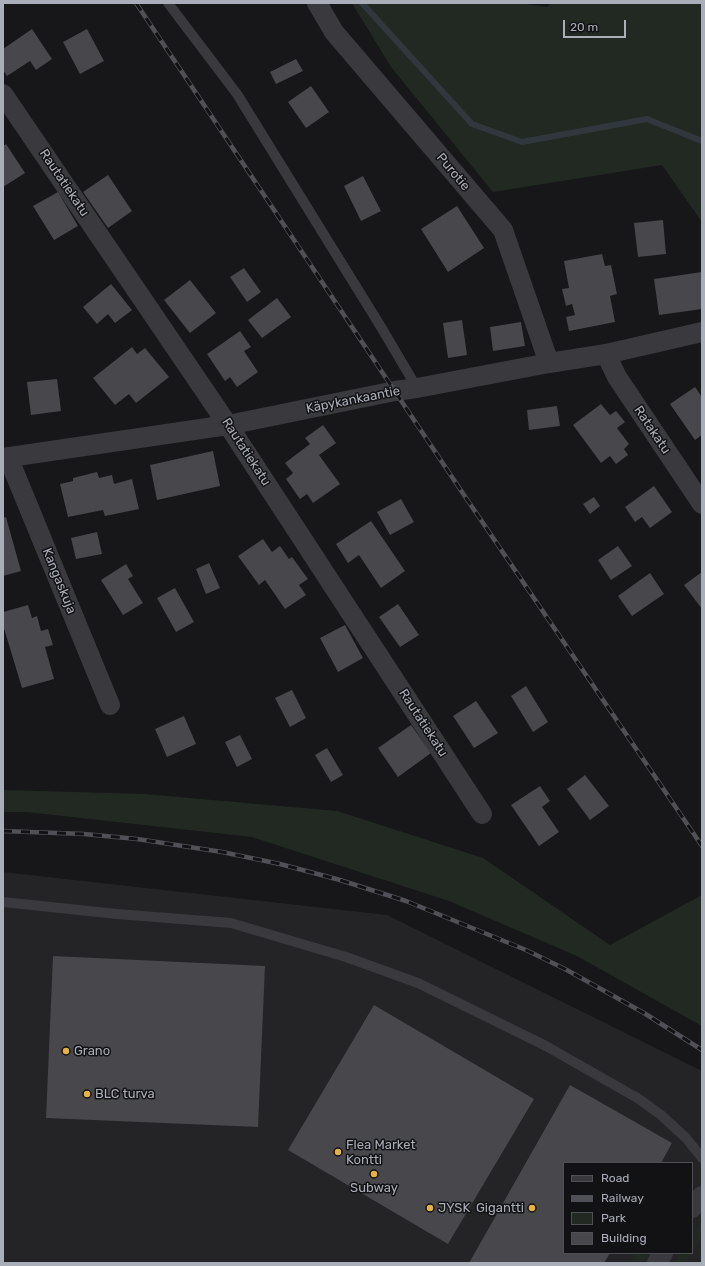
<!DOCTYPE html>
<html>
<head>
<meta charset="utf-8">
<style>
	body { margin:0 }
	#map { position:relative; width:705px; height:1266px; overflow:hidden; background:#171719; font-family:Rubik,sans-serif }
	canvas { display:block }
	.frame { position:absolute; inset:0; border:4px solid #aaaeb8; pointer-events:none }
	.legend { position:absolute; left:563px; top:1162px; width:130px; height:92px; box-sizing:border-box; background:#121214; border:1px solid #4f5056; margin:0; padding:5px 7px; list-style:none; font-size:12px; color:#aaaeb8 }
	.legend li { display:flex; align-items:center; gap:8px; height:20px }
	.legend b { width:20px; border:1px solid #4f5056 }
	.scale { position:absolute; left:563px; top:20px; width:63px; height:18px; box-sizing:border-box; border:2px solid #aaaeb8; border-top:0; padding-left:5px; font-size:12px; line-height:14px; white-space:nowrap; color:#aaaeb8; -webkit-text-stroke:3px #121214; paint-order:stroke }
</style>
</head>
<body>
<div id="map">
<canvas width="705" height="1266"></canvas>
<div class="frame"></div>
<ul class="legend">
<li><b style="height:5px;background:#39393e"></b>Road</li>
<li><b style="height:5px;background:#505157"></b>Railway</li>
<li><b style="height:11px;background:#222923"></b>Park</li>
<li><b style="height:11px;background:#47474c"></b>Building</li>
</ul>
<div class="scale">20 m</div>
</div>
<script>
const ctx = document.querySelector('canvas').getContext('2d');
ctx.lineJoin = 'round';
function paint(path, color) {
  ctx.fillStyle = color;
  ctx.fill(path, 'evenodd');
}
function shape(rows) {
  const path = new Path2D();
  for (const r of rows) {
    path.moveTo(r[0], r[1]);
    for (let i = 2; i < r.length; i += 2) path.lineTo(r[i], r[i + 1]);
  }
  return path;
}
function stroke(path, color, width, dash) {
  ctx.strokeStyle = color;
  ctx.lineWidth = width;
  ctx.lineCap = dash ? 'butt' : 'round';
  ctx.setLineDash(dash || []);
  ctx.stroke(path);
}
function write(font, color, halo, rows, align = 'center') {
  ctx.font = font + ' Rubik,sans-serif';
  ctx.lineWidth = 3;
  ctx.setLineDash([]);
  ctx.textBaseline = 'middle';
  ctx.strokeStyle = halo;
  ctx.fillStyle = color;
  for (const [text, x, y, turn = 0] of rows) {
    ctx.save();
    ctx.translate(x, y);
    ctx.rotate((+turn || 0) * Math.PI / 180);
    ctx.textAlign = isNaN(turn) ? turn : align;
    if (halo) ctx.strokeText(text, 0, 0);
    ctx.fillText(text, 0, 0);
    ctx.restore();
  }
}
const built = shape([
	[3,872,387,915,702,1071,702,1263,3,1263],
	[564,1163,692,1163,692,1253,564,1253]
]);
const green = shape([
	[352,3,519,3,547,7,551,3,702,3,702,222,662,165,493,192,391,67],
	[3,790,144,794,337,811,483,858,610,945,702,895,702,1026,577,956,449,901,252,837,27,812,3,812],
	[702,1221,702,1235,692,1253,692,1236],
	[636,1253,653,1253,647,1263,630,1263],
	[681,1253,692,1253,686,1263,674,1263]
]);
const stream = shape([
	[362,3,472,124,522,142,647,119,702,141]
]);
const building = shape([
	[32,29,52,59,36,70,30,61,7,76,3,70,3,49],
	[87,29,104,61,80,74,63,42],
	[296,59,303,71,276,84,270,72],
	[311,86,329,112,306,128,288,102],
	[6,144,25,173,3,187,3,146],
	[108,175,132,211,108,228,83,192],
	[363,176,381,211,361,221,344,186],
	[58,192,78,226,54,240,33,206],
	[457,206,484,248,448,272,421,229],
	[663,220,666,254,638,257,634,223],
	[602,254,605,266,611,265,617,294,610,296,615,322,569,331,566,317,575,315,572,304,566,306,562,289,569,288,564,261],
	[244,268,261,292,247,302,230,277],
	[702,272,702,309,659,315,654,279],
	[190,280,216,313,190,333,164,300],
	[111,284,132,310,115,323,108,314,97,324,83,307],
	[277,298,291,317,262,338,248,320],
	[462,320,467,355,448,358,443,323],
	[521,322,525,346,493,351,490,327],
	[240,331,251,347,244,351,258,372,237,387,230,377,225,381,207,354],
	[132,347,137,354,145,348,169,377,136,403,129,394,115,405,93,378],
	[57,379,61,411,31,415,27,382],
	[695,387,702,397,702,435,695,440,670,404],
	[601,404,610,415,616,411,625,422,617,428,629,444,624,449,628,455,616,464,610,456,601,463,573,425],
	[557,406,560,426,529,430,527,410],
	[323,425,336,443,319,455,340,484,313,503,307,494,300,499,286,479,293,473,285,463,310,444,305,438],
	[213,451,220,486,157,500,150,465],
	[97,472,99,478,112,475,114,484,132,479,139,509,105,516,103,510,68,517,60,484,73,481,73,478],
	[654,486,672,512,650,528,642,517,635,522,625,507],
	[594,497,600,506,590,514,583,504],
	[401,499,414,522,390,535,377,512],
	[6,517,21,571,3,576,3,518],
	[371,521,405,571,381,588,359,555,348,563,336,544],
	[97,532,102,554,76,559,71,538],
	[263,539,272,552,280,546,289,559,292,557,308,579,299,585,306,595,285,609,265,580,259,585,238,556],
	[618,546,632,566,611,580,598,560],
	[209,563,220,588,206,594,196,569],
	[126,564,133,576,128,579,143,603,123,615,101,580],
	[702,572,702,609,684,585],
	[650,573,664,594,632,616,618,596],
	[175,588,194,622,176,632,157,598],
	[398,604,419,635,400,647,379,617],
	[28,605,32,618,37,616,41,631,48,629,53,645,45,647,54,679,22,688,3,625,3,612],
	[345,625,363,658,338,672,320,638],
	[526,686,548,722,533,732,511,696],
	[292,690,306,718,290,727,275,698],
	[476,701,498,733,474,748,453,716],
	[184,716,196,744,167,757,155,729],
	[411,725,431,753,398,777,378,748],
	[240,735,252,759,237,767,225,742],
	[327,748,343,775,331,782,315,755],
	[585,775,609,806,590,820,567,789],
	[540,786,550,801,542,807,559,832,539,846,511,805],
	[53,956,265,966,258,1127,46,1118],
	[374,1005,534,1099,448,1244,288,1150],
	[570,1085,672,1143,661,1163,564,1163,564,1253,610,1253,604,1263,469,1263]
]);
const lane = shape([
	[168,3,237,94,381,327,417,388],
	[3,902,117,914,231,923,346,957,418,983,546,1046,639,1099,661,1115,686,1138,702,1158]
]);
const street = shape([
	[317,3,334,32,503,230,549,363],
	[3,94,228,425,482,814],
	[606,354,617,377,702,504],
	[8,457,110,705],
	[3,458,228,425,395,391,417,388,549,363,606,354,702,332],
	[692,1208,702,1196],
	[657,1263,663,1253]
]);
const rail = shape([
	[136,3,464,495,702,846],
	[3,831,84,834,137,839,222,852,280,864,340,880,406,901,526,950,565,969,644,1013,702,1050]
]);
const markers = [
	[66,1051,4,"#e6b342"],
	[87,1094,4,"#e6b342"],
	[338,1152,4,"#e6b342"],
	[374,1174,4,"#e6b342"],
	[430,1208,4,"#e6b342"],
	[532,1208,4,"#e6b342"]
];
const streetNames = [
	["Purotie",453,172,50],
	["Rautatiekatu",64,183,56],
	["Käpykankaantie",353,400,-11],
	["Ratakatu",652,430,56],
	["Rautatiekatu",246,452,57],
	["Kangaskuja",59,581,68],
	["Rautatiekatu",423,723,57]
];
const poiNames = [
	["Grano",74,1051],
	["BLC turva",95,1094],
	["Flea Market",346,1145],
	["Kontti",346,1160],
	["Subway",374,1188,"center"],
	["JYSK",438,1208],
	["Gigantti",524,1208,"right"]
];
paint(built, '#242326');
paint(green, '#222923');
stroke(stream, '#30383e', 6);
paint(building, '#47474c');
stroke(lane, '#39393e', 10);
stroke(street, '#39393e', 20);
stroke(rail, '#505157', 4.5);
stroke(rail, '#121214', 3, [9]);
for (const [x, y, r, color] of markers) {
  const dot = new Path2D();
  dot.arc(x, y, r, 0, 2 * Math.PI);
  ctx.fillStyle = color;
  ctx.fill(dot);
  stroke(dot, '#121214', 1.5);
}
write('13px', '#aaaeb8', '#121214', streetNames);
write('13px', '#aaaeb8', '#121214', poiNames, 'left');
</script>
</body>
</html>
